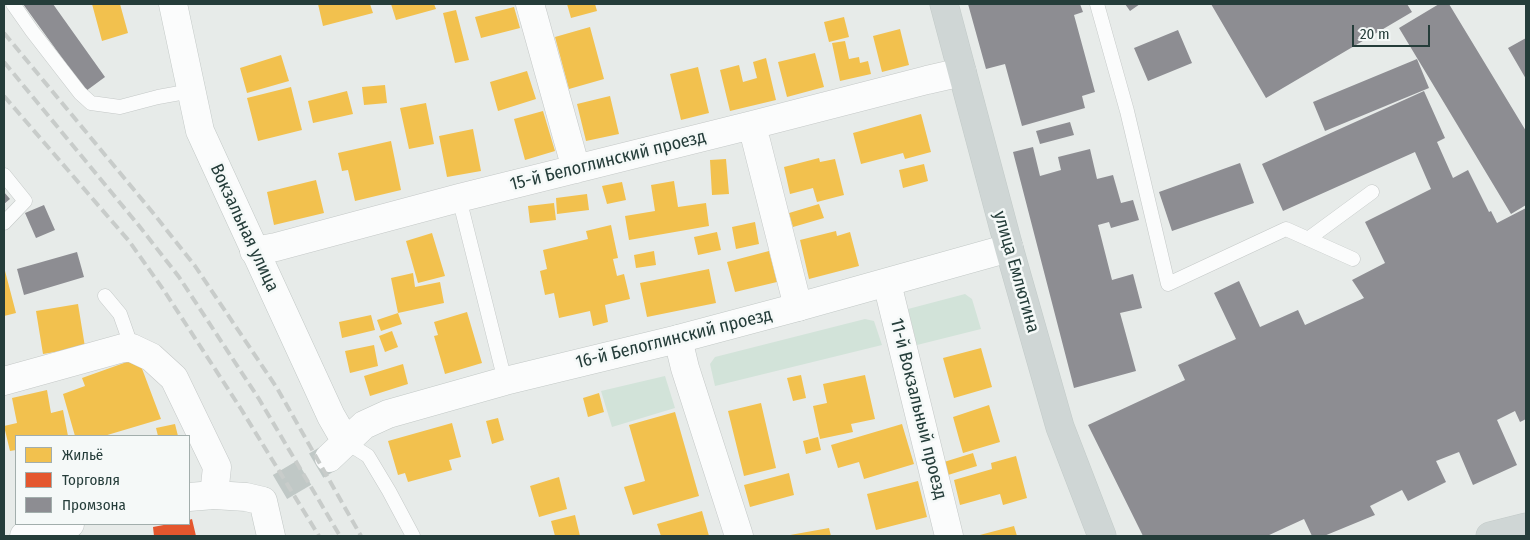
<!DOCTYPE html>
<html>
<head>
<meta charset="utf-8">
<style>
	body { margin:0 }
	#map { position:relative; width:1530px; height:540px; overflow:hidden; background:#e7ebe9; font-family:"Fira Sans Condensed",sans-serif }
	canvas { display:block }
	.frame { position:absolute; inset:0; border:5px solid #253d3a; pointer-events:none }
	.legend { position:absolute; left:15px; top:435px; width:175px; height:90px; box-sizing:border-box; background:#f5f9f8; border:1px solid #a2aeac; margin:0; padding:6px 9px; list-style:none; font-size:15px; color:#253d3a }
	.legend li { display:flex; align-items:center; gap:10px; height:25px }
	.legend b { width:25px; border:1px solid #a2aeac }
	.scale { position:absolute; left:1352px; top:25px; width:78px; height:22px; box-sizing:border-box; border:2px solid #253d3a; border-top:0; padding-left:6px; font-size:15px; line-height:18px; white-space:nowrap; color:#253d3a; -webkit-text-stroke:4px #f5f9f8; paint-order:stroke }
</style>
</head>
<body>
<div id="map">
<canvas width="1530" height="540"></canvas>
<div class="frame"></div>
<ul class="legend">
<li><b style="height:14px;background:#f2c14e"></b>Жильё</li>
<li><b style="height:14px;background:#e4572e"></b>Торговля</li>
<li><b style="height:14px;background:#8d8d92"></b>Промзона</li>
</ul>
<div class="scale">20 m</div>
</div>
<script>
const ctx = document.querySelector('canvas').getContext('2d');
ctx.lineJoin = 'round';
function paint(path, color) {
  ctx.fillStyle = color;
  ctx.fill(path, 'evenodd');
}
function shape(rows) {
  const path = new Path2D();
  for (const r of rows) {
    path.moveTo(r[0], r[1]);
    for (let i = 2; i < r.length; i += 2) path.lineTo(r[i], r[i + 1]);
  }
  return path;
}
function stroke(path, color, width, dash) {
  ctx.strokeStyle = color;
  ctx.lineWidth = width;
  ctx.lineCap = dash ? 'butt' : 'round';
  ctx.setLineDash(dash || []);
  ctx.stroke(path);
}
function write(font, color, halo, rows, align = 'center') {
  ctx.font = font + ' "Fira Sans Condensed",sans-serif';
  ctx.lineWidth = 5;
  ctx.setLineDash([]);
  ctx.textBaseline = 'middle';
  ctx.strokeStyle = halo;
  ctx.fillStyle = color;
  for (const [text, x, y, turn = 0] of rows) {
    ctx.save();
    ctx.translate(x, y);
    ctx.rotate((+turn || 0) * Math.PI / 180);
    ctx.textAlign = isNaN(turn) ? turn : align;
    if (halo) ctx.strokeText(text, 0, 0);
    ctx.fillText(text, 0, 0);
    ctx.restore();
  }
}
const green = shape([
	[965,294,972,299,981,329,917,345,908,309],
	[865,319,874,321,882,345,715,386,710,364,715,357],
	[665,376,675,408,612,427,601,391]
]);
const homes = shape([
	[92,4,120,4,128,33,102,41],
	[318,4,370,4,373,13,323,26],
	[391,4,434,4,436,9,396,20],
	[567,4,595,4,597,11,571,18],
	[514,7,520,28,481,38,475,17],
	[456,10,469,60,455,63,443,13],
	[844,17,849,37,829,42,824,22],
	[590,27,604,79,569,89,555,37],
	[900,29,909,65,882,72,873,36],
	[845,41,849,59,859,57,860,63,868,61,871,74,840,81,832,43],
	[815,53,824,87,787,97,778,62],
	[281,55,289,81,247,93,240,68],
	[766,58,776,100,730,111,720,70,739,65,743,82,757,78,753,62],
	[698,67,709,113,681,120,670,74],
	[527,71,536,99,498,111,490,82],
	[385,85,387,103,364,105,362,87],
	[291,87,302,130,258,141,247,98],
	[347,91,353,114,313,123,308,101],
	[610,96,619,134,586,141,577,104],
	[426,103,434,144,409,149,400,108],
	[543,111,555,151,525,160,514,119],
	[921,114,931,152,905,159,903,153,861,164,853,133],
	[473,129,481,171,447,177,439,136],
	[391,141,401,190,355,201,348,170,342,171,338,153],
	[819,158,820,162,835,159,844,195,817,202,813,188,790,194,784,167],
	[726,159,729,194,712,195,710,160],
	[924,164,928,181,903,188,899,170],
	[316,180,324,213,274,225,267,192],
	[674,181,678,207,706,203,709,226,629,240,625,216,655,211,651,185],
	[622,182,626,200,607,204,602,186],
	[587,194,589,210,557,214,556,198],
	[554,203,556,220,530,223,528,206],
	[819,204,824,218,793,227,789,213],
	[755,222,759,244,736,249,732,227],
	[611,225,618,258,613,259,617,276,624,274,630,299,605,305,608,322,593,326,590,311,559,318,554,293,545,295,540,271,547,269,543,250,588,239,586,231],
	[836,231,837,236,850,232,859,266,809,279,800,240],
	[717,232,721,250,698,255,694,237],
	[432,233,445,276,418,283,406,241],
	[654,251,656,265,636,268,634,255],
	[769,251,777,282,735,292,727,262],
	[4,267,16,313,4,316],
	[709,269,716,303,647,317,640,283],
	[413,273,415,287,440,282,444,303,398,313,391,278],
	[78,304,85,347,43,354,36,311],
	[467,312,482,363,445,374,434,336,438,335,434,322],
	[398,313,402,324,381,331,377,320],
	[371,315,375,330,342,338,339,322],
	[392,331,398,347,385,352,379,336],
	[374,345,378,366,350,373,345,351],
	[981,348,992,387,954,398,943,358],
	[138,358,161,419,104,436,75,436,63,394,85,386,82,378],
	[403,364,408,384,370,396,364,376],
	[801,375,806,398,793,401,787,378],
	[865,375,875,419,851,424,853,432,820,439,813,406,827,403,823,384],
	[47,390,51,413,63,410,68,436,16,436,16,450,10,451,4,426,17,423,12,398],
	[599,393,604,412,588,417,583,398],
	[761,403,776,468,744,476,728,411],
	[989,405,1000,442,963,453,953,417],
	[675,412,699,496,633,515,624,487,645,481,629,425],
	[498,418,504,440,492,444,486,421],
	[452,423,461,457,449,460,452,470,408,482,405,473,398,475,388,441],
	[175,424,178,436,158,436,156,428],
	[902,424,914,464,864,479,859,462,838,468,831,445],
	[818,437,821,450,806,454,803,441],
	[973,453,977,466,948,475,944,462],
	[1016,456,1027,498,1003,505,1000,494,960,505,954,480,992,469,991,463],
	[789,473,794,495,750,507,744,485],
	[559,477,567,509,539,517,530,486],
	[918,481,927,517,876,530,867,494],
	[702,511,709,536,661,536,657,524],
	[575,515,580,536,555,536,551,521],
	[1014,526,1017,536,976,536],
	[829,528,831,536,790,536,790,535]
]);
const shops = shape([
	[192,519,196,536,154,536,153,527,169,524,189,524,189,520]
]);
const industry = shape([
	[23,4,53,4,105,77,86,91],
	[968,4,1080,4,1083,12,1074,15,1095,92,1082,96,1085,108,1022,126,1005,64,986,69],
	[1125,4,1140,4,1130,11],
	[1211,4,1407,4,1412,12,1266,98],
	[1439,4,1449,4,1526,131,1526,205,1511,214,1399,28],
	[1178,30,1192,63,1148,81,1134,48],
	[1526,38,1526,79,1508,48],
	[1417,59,1429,88,1325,131,1313,102],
	[1424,91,1445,138,1437,142,1453,178,1468,170,1489,212,1491,211,1497,223,1526,208,1526,419,1520,422,1515,411,1497,420,1517,465,1473,485,1459,452,1436,461,1446,482,1408,501,1402,490,1370,506,1375,515,1324,536,1312,536,1304,519,1267,536,1143,536,1088,425,1185,380,1178,365,1236,339,1214,293,1239,281,1260,327,1298,310,1305,325,1364,298,1352,280,1385,263,1365,222,1431,189,1415,152,1283,211,1262,164],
	[1070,122,1074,135,1040,144,1036,131],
	[1033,147,1040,176,1061,170,1058,157,1090,149,1097,179,1113,175,1121,203,1133,200,1139,220,1111,228,1109,222,1098,225,1112,280,1133,274,1142,308,1120,313,1136,371,1074,388,1013,152],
	[1240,163,1254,203,1172,231,1159,192],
	[4,192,10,199,4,204],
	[44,205,55,230,36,238,25,213],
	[77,252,84,277,24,295,17,269]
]);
const secondaryTunnel = shape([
	[280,487,329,458]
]);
const lane = shape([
	[13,4,32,31,80,93,91,103,120,107,158,97,191,91],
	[1097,4,1127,111,1168,284,1286,229,1353,259],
	[4,175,25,201,4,223],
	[459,198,505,381],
	[1308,239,1372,192],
	[105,296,120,314,132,348],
	[346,442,368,456,389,491,413,536]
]);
const street = shape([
	[530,4,576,169],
	[752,125,798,307],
	[254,251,276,247,459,198,752,125,927,80,962,72],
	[887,283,949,536],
	[678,339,685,368,739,536],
	[4,381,123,348,132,348,151,357,174,378,217,467,214,495]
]);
const secondary = shape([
	[173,4,200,131,331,416,346,442],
	[329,458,364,425,388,414,505,381,678,339,798,307,1009,248],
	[189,497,214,495,246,497,263,501],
	[263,501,271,536],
	[24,536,70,524]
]);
const primary = shape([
	[944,4,1009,248,1060,427,1102,536],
	[1490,536,1526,527]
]);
const rail = shape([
	[4,33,154,214,195,266,277,388,361,536],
	[4,62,140,227,179,277,259,399,340,536],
	[4,96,129,241,163,289,241,409,319,536]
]);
const streetNames = [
	["15-й Белоглинский проезд",608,161,-14],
	["Вокзальная улица",244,228,65],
	["улица Емлютина",1016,272,74],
	["16-й Белоглинский проезд",674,339,-14],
	["11-й Вокзальный проезд",918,409,76]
];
paint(green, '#d2e3d9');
paint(homes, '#f2c14e');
paint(shops, '#e4572e');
paint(industry, '#8d8d92');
stroke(secondaryTunnel, '#c0c8c6', 28, [28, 14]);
stroke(lane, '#c4c8c7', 15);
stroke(street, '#c4c8c7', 29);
stroke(secondary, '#c2c8c6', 29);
stroke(primary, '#c2cac8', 29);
stroke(lane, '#fbfcfc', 14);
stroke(street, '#fbfcfc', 28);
stroke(secondary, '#fbfcfc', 28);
stroke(primary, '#cfd6d5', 28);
stroke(rail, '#c8ccca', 4, [10, 5]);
write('18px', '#253d3a', '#f5f9f8', streetNames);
</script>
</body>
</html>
